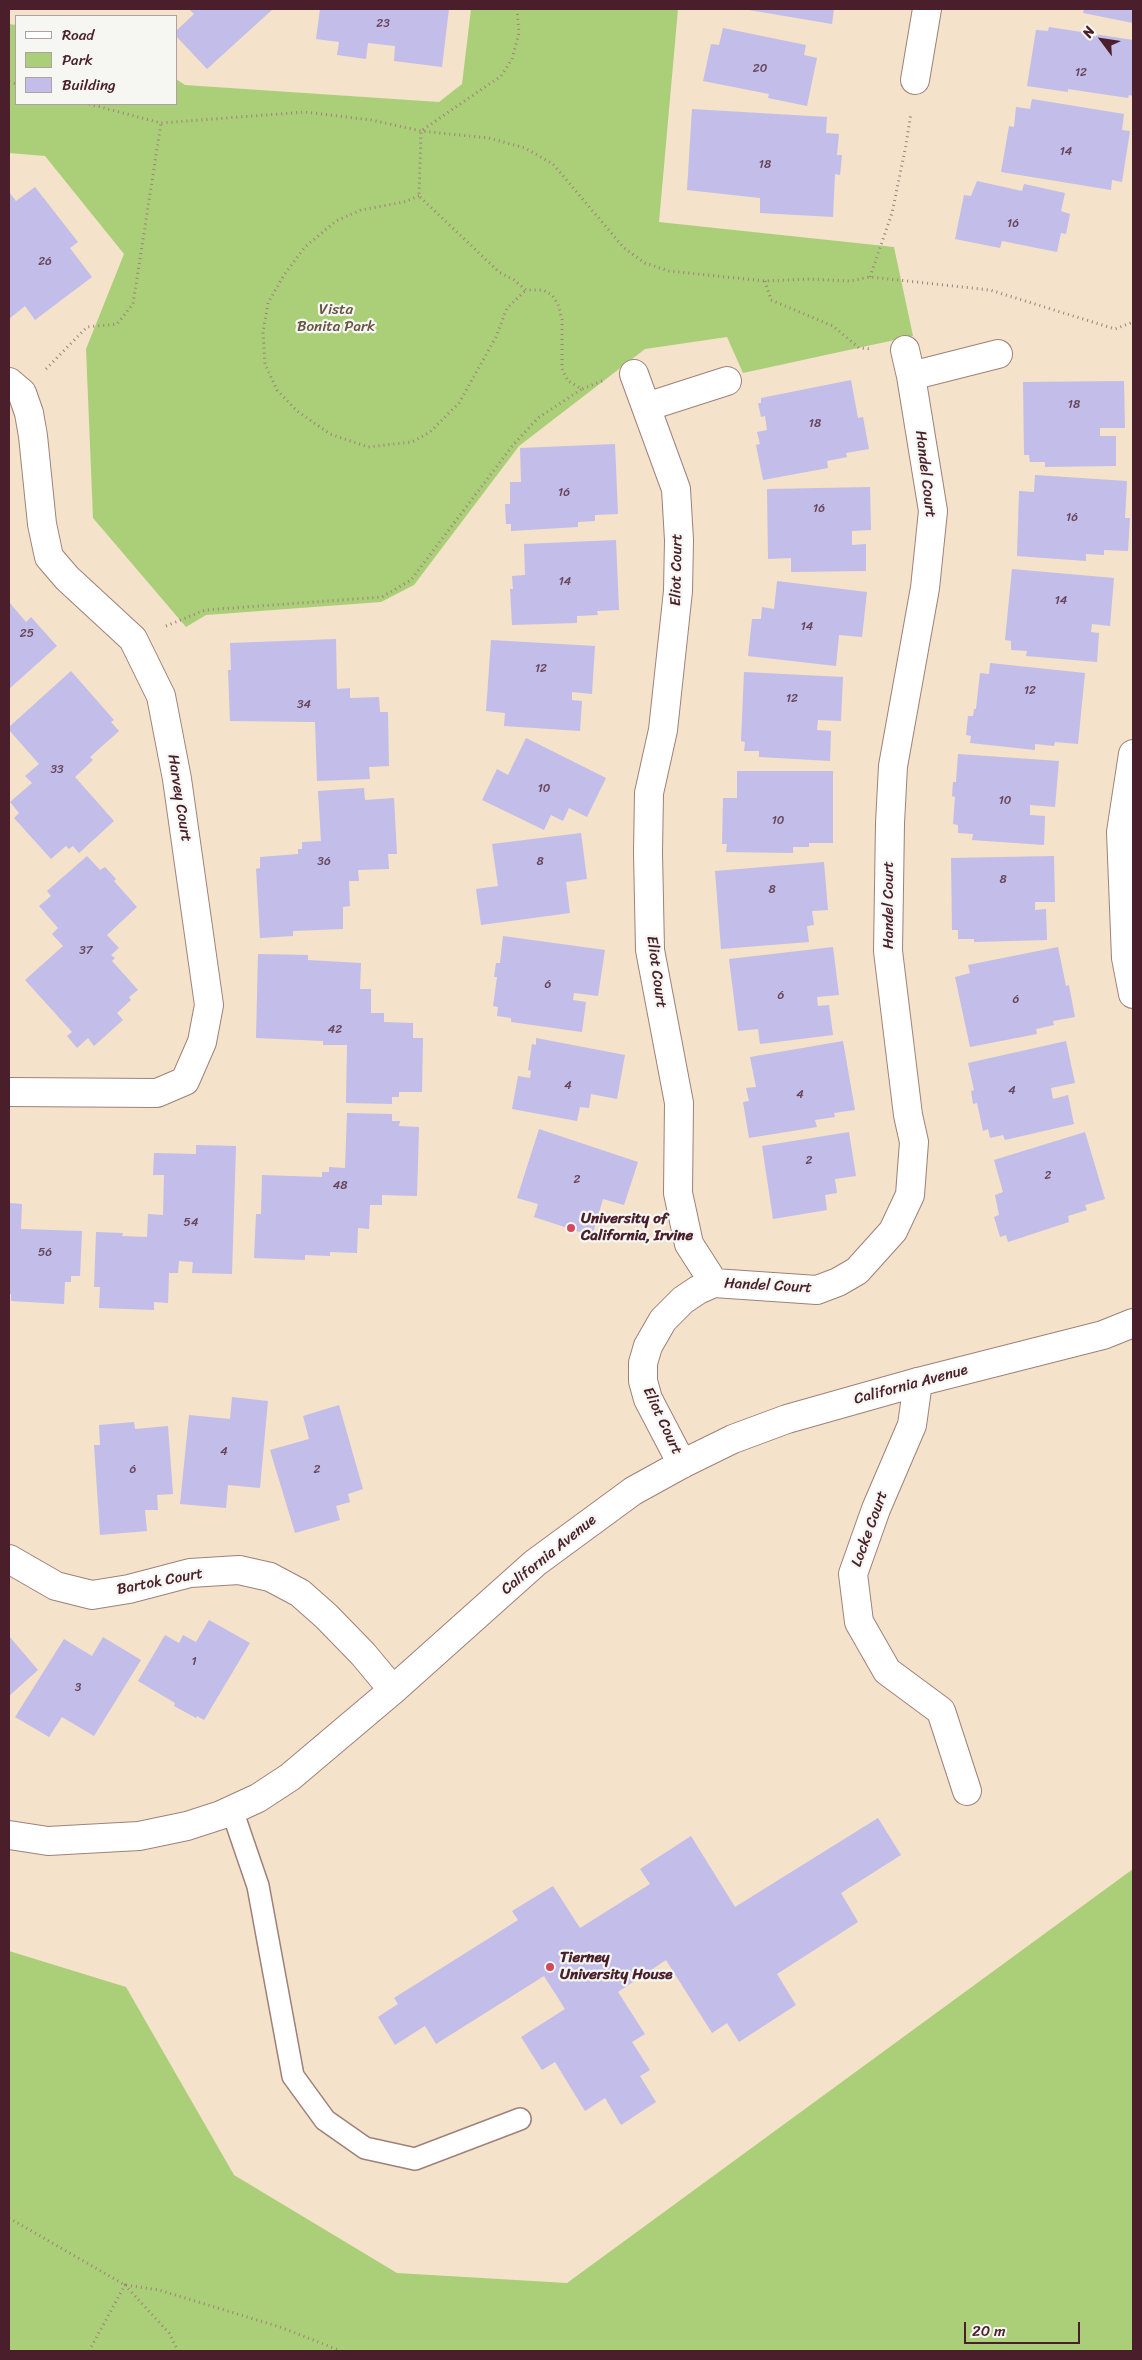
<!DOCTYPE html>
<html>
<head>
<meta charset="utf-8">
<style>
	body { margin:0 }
	#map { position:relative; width:1142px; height:2360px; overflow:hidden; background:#f4e2ca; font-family:Sriracha,sans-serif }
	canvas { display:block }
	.frame { position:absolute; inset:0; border:10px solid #4a1f2b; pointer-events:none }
	.legend { position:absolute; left:15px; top:15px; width:162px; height:90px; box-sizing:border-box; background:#f6f6f2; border:1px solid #b1a0a2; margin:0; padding:6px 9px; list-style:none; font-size:15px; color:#4a1f2b }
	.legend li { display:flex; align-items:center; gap:10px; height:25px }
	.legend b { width:25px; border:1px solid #b1a0a2 }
	.north { position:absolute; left:1077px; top:15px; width:50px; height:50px; -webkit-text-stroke:4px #f6f6f2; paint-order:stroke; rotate:301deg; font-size:14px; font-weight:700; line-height:20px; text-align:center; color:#4a1f2b }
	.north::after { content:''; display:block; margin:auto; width:18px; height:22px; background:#4a1f2b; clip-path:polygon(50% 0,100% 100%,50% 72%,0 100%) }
	.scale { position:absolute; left:964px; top:2322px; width:116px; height:22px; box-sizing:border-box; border:2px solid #4a1f2b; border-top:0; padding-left:6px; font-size:15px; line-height:18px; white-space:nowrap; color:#4a1f2b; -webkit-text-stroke:4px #f6f6f2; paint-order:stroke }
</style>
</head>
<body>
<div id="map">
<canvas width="1142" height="2360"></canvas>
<div class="frame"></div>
<ul class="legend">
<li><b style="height:6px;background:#fff"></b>Road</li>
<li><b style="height:14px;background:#abcf78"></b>Park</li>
<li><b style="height:14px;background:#c2bde9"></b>Building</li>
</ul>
<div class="north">N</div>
<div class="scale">20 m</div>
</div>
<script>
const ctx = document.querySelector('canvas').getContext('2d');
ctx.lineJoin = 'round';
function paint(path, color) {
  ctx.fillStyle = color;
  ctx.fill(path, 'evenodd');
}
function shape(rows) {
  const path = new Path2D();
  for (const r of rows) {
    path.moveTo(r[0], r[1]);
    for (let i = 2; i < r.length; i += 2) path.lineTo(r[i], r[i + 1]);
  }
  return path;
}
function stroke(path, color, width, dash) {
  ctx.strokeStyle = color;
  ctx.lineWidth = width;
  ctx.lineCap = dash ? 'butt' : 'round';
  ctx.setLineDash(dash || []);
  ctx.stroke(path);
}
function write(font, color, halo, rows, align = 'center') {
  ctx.font = font + ' Sriracha,sans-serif';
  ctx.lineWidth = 4.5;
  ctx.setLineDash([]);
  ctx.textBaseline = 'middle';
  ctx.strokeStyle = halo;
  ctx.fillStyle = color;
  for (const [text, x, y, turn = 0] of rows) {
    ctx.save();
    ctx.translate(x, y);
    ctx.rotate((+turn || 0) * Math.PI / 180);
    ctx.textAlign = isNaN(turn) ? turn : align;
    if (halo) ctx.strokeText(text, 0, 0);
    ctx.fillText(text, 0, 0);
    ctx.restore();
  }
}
const green = shape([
	[471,9,678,9,659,222,894,247,913,336,743,373,727,337,645,349,519,446,414,585,381,602,206,615,186,627,93,518,86,349,124,254,45,156,9,153,9,24,16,25,16,104,176,104,176,79,185,85,439,102,462,84],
	[1133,1869,1133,2351,9,2351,9,1951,126,1987,234,2175,397,2273,567,2283]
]);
const building = shape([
	[189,9,273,9,207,69,176,36,176,31,194,14],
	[320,9,449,9,442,67,394,61,395,46,368,43,366,59,337,55,339,42,316,39],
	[743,9,834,9,832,24],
	[1084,9,1133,9,1133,23,1083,13],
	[1049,27,1133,40,1133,96,1129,95,1128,98,1068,89,1068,92,1027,86,1036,30,1048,31],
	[723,28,806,45,804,55,817,58,807,106,768,98,769,94,703,81,711,44,719,45],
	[1032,99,1124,114,1122,130,1130,131,1122,182,1112,180,1111,190,1001,172,1009,126,1014,127,1016,107,1030,109],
	[692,109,827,117,826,133,839,134,837,155,842,155,840,175,835,174,833,217,760,213,760,198,687,190],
	[977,181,1022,191,1024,184,1065,193,1061,211,1070,214,1066,234,1061,233,1057,252,1002,241,1000,248,955,239,964,195,971,196],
	[35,187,78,242,70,248,92,277,35,320,25,306,9,319,9,192,16,201],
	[851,380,858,418,863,417,869,449,846,453,847,457,827,461,828,468,763,480,756,445,760,444,757,432,767,430,765,416,761,417,758,403,761,403,761,398],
	[1124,381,1125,428,1100,428,1100,436,1116,436,1116,466,1045,467,1045,462,1030,462,1029,455,1024,455,1023,382],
	[615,444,618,514,595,515,595,521,578,522,578,527,511,531,511,524,506,524,505,504,510,504,510,482,521,482,520,448],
	[1035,475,1127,481,1125,518,1130,518,1128,551,1104,550,1104,555,1086,554,1086,561,1017,556,1019,491,1034,492],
	[870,487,871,530,852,531,852,545,866,544,866,571,791,572,791,558,768,559,767,489],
	[616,540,619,610,597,611,598,615,577,616,577,623,512,625,510,589,513,589,512,576,525,575,524,544],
	[1012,569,1114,578,1110,626,1092,624,1091,632,1099,633,1097,662,1026,656,1027,651,1011,650,1011,641,1005,640],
	[777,581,867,592,862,637,839,635,836,666,748,656,752,619,761,619,762,607,774,609],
	[9,602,26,622,31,617,57,646,9,689],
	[336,639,337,689,350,688,350,698,379,697,380,712,388,712,389,766,369,767,370,779,317,781,315,722,230,721,228,670,231,670,230,643],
	[491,640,595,646,592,694,572,692,572,700,582,701,580,731,504,726,505,713,486,711],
	[990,663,1085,673,1078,744,1055,742,1054,746,1035,744,1035,750,970,743,971,736,966,735,968,716,973,716,974,709,976,709,980,673,989,674],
	[71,671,114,720,111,722,119,731,90,757,93,760,75,777,114,821,79,853,73,846,69,849,66,846,51,859,14,818,19,813,10,802,32,783,25,776,39,764,9,730,9,727],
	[744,672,843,677,841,721,818,720,817,730,831,731,830,761,759,757,759,751,744,751,745,742,741,741],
	[526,738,606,778,587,817,569,808,563,821,551,815,544,830,482,800,497,769,508,775],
	[958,754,1059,761,1055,807,1030,805,1030,815,1045,816,1044,845,972,840,973,834,958,833,958,825,953,824,955,797,952,796,953,782,956,782],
	[737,771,833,771,833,843,809,843,809,847,793,847,793,853,726,852,727,844,722,844,723,798,737,798],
	[364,788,365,800,394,798,397,854,388,854,389,869,358,870,359,881,349,881,350,906,343,907,343,929,293,931,293,936,260,938,256,869,260,868,260,857,298,854,298,849,302,849,302,842,321,841,318,791],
	[581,833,587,879,566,882,570,913,481,925,476,889,498,886,492,844],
	[87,856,100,870,105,867,116,879,114,881,137,907,107,935,119,948,111,955,115,958,112,961,138,990,129,997,131,1000,117,1013,123,1020,94,1046,88,1038,77,1048,67,1036,72,1032,25,980,63,946,52,934,58,928,39,906,51,896,47,891],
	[1054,856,1055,902,1035,902,1035,910,1046,909,1047,940,974,942,974,939,958,939,958,930,952,930,951,858],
	[824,862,828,910,812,911,814,925,807,926,809,942,721,949,715,871],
	[503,936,605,950,598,996,574,993,573,1000,586,1002,582,1032,511,1022,511,1018,497,1016,498,1007,493,1006,497,977,494,977,496,963,500,963],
	[833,947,839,995,817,997,818,1006,829,1005,833,1035,760,1044,758,1029,738,1031,729,959],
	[1058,947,1066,986,1069,985,1075,1017,1053,1021,1054,1025,1036,1029,1037,1034,970,1047,955,977,970,973,968,965],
	[258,954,308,955,308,960,361,963,360,989,371,989,371,1013,384,1013,384,1022,413,1023,413,1038,423,1038,422,1092,399,1092,399,1097,392,1097,392,1104,346,1103,347,1045,323,1045,323,1041,256,1038],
	[536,1038,625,1055,617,1099,591,1094,589,1108,580,1107,577,1121,512,1109,518,1076,530,1078,531,1071,528,1070,532,1044,536,1045],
	[843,1041,855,1110,834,1113,835,1117,815,1120,817,1127,749,1138,743,1102,749,1101,746,1088,756,1087,750,1057],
	[1066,1041,1075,1083,1051,1088,1053,1099,1068,1095,1074,1124,1005,1140,1003,1135,990,1138,988,1129,983,1131,977,1103,973,1104,971,1091,974,1090,968,1063],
	[347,1113,392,1114,392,1121,400,1121,399,1126,419,1127,417,1196,382,1195,382,1205,370,1205,369,1229,358,1228,357,1253,330,1252,330,1256,305,1255,305,1260,254,1258,256,1214,261,1214,262,1175,322,1177,322,1172,329,1172,329,1167,345,1168],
	[539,1129,638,1162,624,1205,603,1199,592,1236,534,1217,538,1204,517,1198],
	[849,1132,856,1176,835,1179,837,1193,825,1195,827,1210,773,1219,762,1146],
	[1085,1132,1105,1199,1085,1205,1087,1210,1068,1216,1069,1222,1008,1242,1006,1235,1000,1237,994,1217,999,1215,995,1195,1003,1192,994,1160],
	[196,1145,236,1146,232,1274,192,1273,193,1262,179,1261,178,1273,169,1273,168,1303,154,1302,154,1310,99,1308,100,1287,94,1287,96,1232,123,1233,122,1236,147,1237,148,1214,163,1215,164,1175,153,1175,154,1153,196,1154],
	[9,1203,22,1204,21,1229,82,1231,80,1276,71,1276,71,1282,65,1282,64,1304,11,1301,11,1294,9,1294],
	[232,1397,268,1401,260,1488,228,1485,226,1508,180,1504,189,1415,230,1419],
	[339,1405,363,1489,348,1494,350,1502,336,1506,340,1520,295,1533,270,1450,309,1439,303,1416],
	[134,1422,135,1429,168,1426,173,1494,157,1495,158,1510,145,1510,147,1531,100,1535,94,1445,100,1445,99,1425],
	[209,1620,250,1643,204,1720,197,1716,196,1718,174,1706,175,1703,138,1681,165,1635,179,1643,183,1635,196,1642],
	[9,1636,38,1670,9,1696],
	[103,1637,141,1660,94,1736,62,1717,49,1737,15,1717,64,1639,92,1656],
	[878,1818,901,1855,841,1893,858,1922,777,1974,796,2005,739,2042,727,2023,712,2033,666,1960,618,1992,645,2034,632,2042,650,2070,640,2076,656,2102,621,2125,605,2098,585,2111,555,2062,542,2070,521,2037,565,2009,544,1976,436,2044,425,2026,395,2045,378,2017,398,2004,394,1998,518,1920,512,1911,553,1886,580,1928,650,1884,640,1869,691,1836,735,1907]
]);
const path = shape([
	[517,9,519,33,512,59,501,76,421,131,419,196,499,272,514,280,526,290,543,290,552,295,558,304,562,320,562,369,568,381,582,389,602,381],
	[9,82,16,84],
	[89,104,161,123,305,112,371,120,421,131,489,138,525,148,553,164,624,248,645,263,669,271,765,281,810,279,850,281,870,277,990,290,1115,329,1133,322],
	[419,196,404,202,361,210,336,221,305,247,284,275,268,303,263,332,265,364,277,390,297,411,330,434,368,447,412,442,430,432,459,403,496,337,507,308,526,290],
	[870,277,892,213,906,145,911,113],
	[765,281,771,300,833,326,859,348,872,349],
	[46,369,87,327,117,324,133,304,161,123],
	[166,626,205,610,382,597,411,580,513,445,538,418,582,389],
	[9,2218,125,2285,159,2290,280,2327,341,2351],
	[89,2351,125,2285,169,2333,178,2351]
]);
const service = shape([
	[232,1810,258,1886,293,2076,325,2120,365,2148,415,2159,520,2119]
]);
const minor = shape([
	[915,80,927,9],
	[634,374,676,489,679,540,678,591,663,730,649,793,648,852,650,950,679,1103,678,1193,689,1244,714,1283],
	[911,376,998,354],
	[9,382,22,393,29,413,33,436,42,524,49,557,67,578,133,639,161,696,177,779,209,1005,202,1042,185,1081,157,1093,9,1092],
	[646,407,727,381],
	[1133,754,1121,832,1126,958,1133,994],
	[918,1382,912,1425,876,1509,853,1574,859,1622,887,1671,941,1711,967,1791],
	[682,1464,648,1399,643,1381,643,1363,648,1346,663,1320,683,1300,698,1290,714,1283,817,1290,838,1282,857,1271,893,1231,910,1195,914,1142,908,1115,888,951,890,823,893,766,925,588,933,511,911,376,905,350],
	[9,1559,56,1586,92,1595,129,1589,190,1573,239,1570,270,1577,300,1593,326,1616,363,1654,393,1690]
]);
const tertiary = shape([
	[9,1835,48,1841,139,1836,187,1826,221,1815,258,1798,290,1777,393,1690,535,1563,633,1491,682,1464,733,1439,787,1419,918,1382,1103,1335,1133,1323]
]);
const markers = [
	[571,1228,5,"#d1495b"],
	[550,1967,5,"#d1495b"]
];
const numberNames = [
	["23",383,24],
	["20",760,69],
	["12",1081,73],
	["14",1066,152],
	["18",765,165],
	["16",1013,224],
	["26",45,262],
	["18",1074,405],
	["18",815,424],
	["16",564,493],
	["16",819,509],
	["16",1072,518],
	["14",565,582],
	["14",1061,601],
	["14",807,627],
	["25",27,634],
	["12",541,669],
	["12",1030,691],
	["12",792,699],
	["34",304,705],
	["33",57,770],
	["10",544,789],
	["10",1005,801],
	["10",778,821],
	["36",324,862],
	["8",540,862],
	["8",1003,880],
	["8",772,890],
	["37",86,951],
	["6",548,985],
	["6",781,996],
	["6",1016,1000],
	["42",335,1030],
	["4",568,1086],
	["4",1012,1091],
	["4",800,1095],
	["2",809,1161],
	["2",1048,1176],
	["2",577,1180],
	["48",340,1186],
	["54",191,1223],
	["56",45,1253],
	["4",224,1452],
	["6",133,1470],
	["2",317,1470],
	["1",194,1662],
	["3",78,1688]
];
const parkNames = [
	["Vista",336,310],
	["Bonita Park",336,327]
];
const streetNames = [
	["Handel Court",925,474,83],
	["Eliot Court",677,570,-89],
	["Harvey Court",179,798,81],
	["Handel Court",889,905,-90],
	["Eliot Court",656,972,82],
	["Handel Court",768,1286,3],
	["California Avenue",911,1385,-15],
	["Eliot Court",662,1421,65],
	["Locke Court",870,1529,-70],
	["California Avenue",549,1555,-39],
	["Bartok Court",160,1582,-11]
];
const poiNames = [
	["University of",581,1219],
	["California, Irvine",581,1236],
	["Tierney",560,1958],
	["University House",560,1975]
];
paint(green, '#abcf78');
paint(building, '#c2bde9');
stroke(service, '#9f807a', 24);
stroke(minor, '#9f807a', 30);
stroke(tertiary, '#9f807a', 30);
stroke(path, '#9f807a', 3, [1, 4]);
stroke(service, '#fff', 21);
stroke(minor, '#fff', 28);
stroke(tertiary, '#fff', 28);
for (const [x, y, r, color] of markers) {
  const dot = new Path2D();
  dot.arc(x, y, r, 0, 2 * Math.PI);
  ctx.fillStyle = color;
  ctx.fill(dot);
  stroke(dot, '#f6f6f2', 2);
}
write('12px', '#68465a', null, numberNames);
write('15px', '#675442', '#f6f6f2', parkNames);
write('15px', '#4a1f2b', '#f6f6f2', streetNames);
write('bold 15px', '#4a1f2b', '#f6f6f2', poiNames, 'left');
</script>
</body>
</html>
